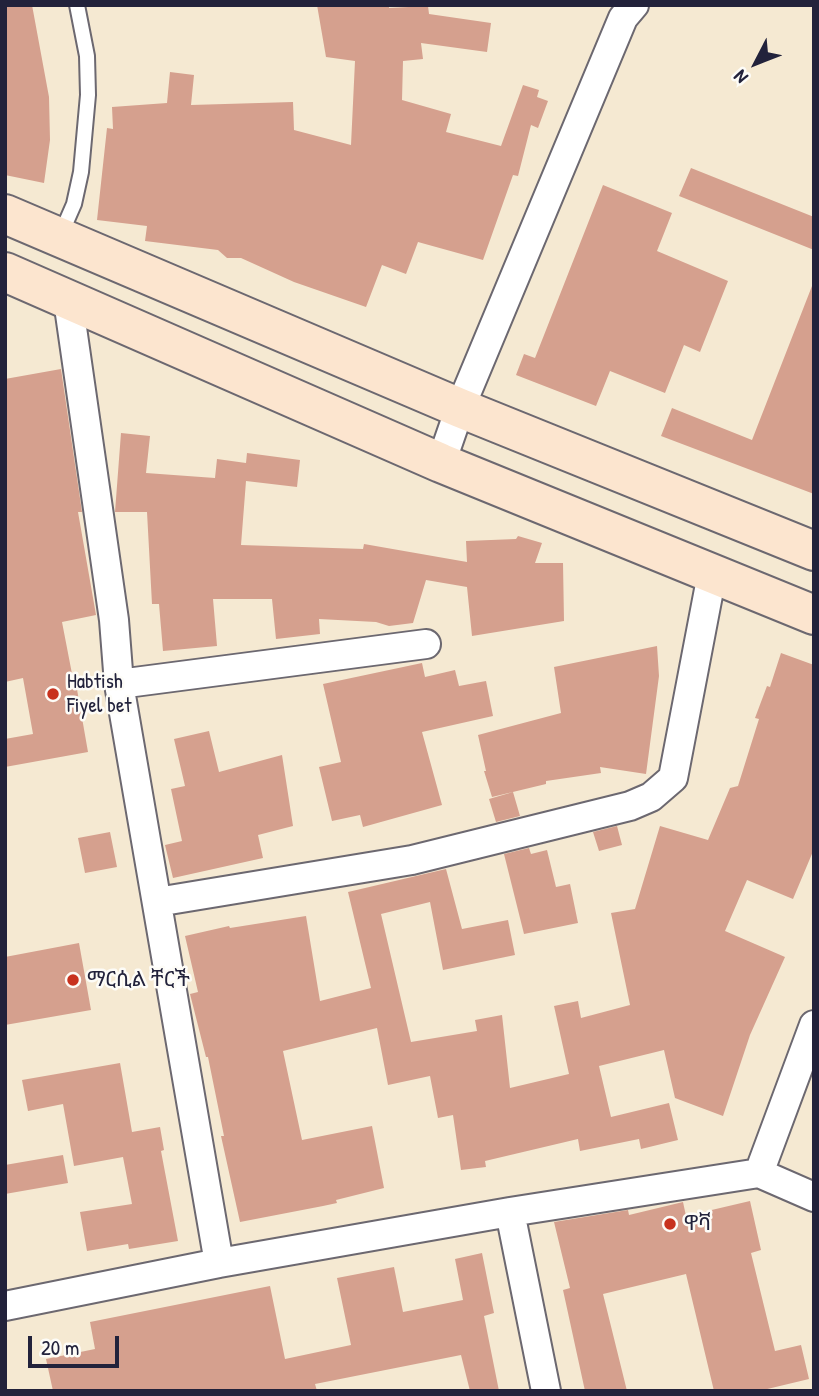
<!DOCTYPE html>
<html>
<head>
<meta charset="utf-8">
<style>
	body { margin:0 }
	#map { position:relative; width:819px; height:1396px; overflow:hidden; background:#f5e9d2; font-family:"Patrick Hand",sans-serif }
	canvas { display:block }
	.frame { position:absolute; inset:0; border:7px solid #22223b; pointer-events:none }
	.north { position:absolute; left:721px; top:28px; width:70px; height:70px; -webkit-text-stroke:5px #fdfcf7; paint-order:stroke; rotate:228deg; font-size:19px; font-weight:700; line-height:28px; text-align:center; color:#22223b }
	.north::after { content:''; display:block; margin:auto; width:24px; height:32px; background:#22223b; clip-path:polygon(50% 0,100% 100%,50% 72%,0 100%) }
	.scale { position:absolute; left:28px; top:1336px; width:91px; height:32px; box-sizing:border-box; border:4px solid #22223b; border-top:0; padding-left:9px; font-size:21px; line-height:24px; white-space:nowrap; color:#22223b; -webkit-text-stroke:5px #fdfcf7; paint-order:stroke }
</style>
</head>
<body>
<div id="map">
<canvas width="819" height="1396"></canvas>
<div class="frame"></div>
<div class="north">N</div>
<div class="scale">20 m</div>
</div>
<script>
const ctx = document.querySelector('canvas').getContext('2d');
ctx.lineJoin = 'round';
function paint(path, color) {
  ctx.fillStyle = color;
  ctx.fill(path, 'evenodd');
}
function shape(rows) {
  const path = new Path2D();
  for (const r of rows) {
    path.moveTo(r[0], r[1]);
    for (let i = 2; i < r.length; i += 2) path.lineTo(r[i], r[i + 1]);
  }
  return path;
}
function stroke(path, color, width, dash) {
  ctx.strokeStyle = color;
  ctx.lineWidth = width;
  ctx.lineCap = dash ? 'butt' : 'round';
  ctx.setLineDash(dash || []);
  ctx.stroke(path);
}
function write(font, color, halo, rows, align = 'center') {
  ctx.font = font + ' "Patrick Hand","Noto Sans Ethiopic",sans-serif';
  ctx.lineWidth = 5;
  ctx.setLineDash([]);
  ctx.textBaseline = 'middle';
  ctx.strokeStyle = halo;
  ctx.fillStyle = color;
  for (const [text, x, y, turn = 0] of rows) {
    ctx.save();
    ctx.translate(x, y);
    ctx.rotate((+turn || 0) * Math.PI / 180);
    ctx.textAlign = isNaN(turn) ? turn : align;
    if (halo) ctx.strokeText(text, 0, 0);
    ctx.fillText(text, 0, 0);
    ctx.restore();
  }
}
const building = shape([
	[5,5,32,5,49,97,50,140,44,183,5,175],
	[317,5,389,5,389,8,428,6,429,14,491,23,487,52,421,43,423,59,403,61,402,100,451,114,446,132,501,146,523,85,539,90,537,97,548,101,538,128,531,125,518,176,513,175,483,260,418,242,406,274,382,265,366,307,294,282,241,258,227,258,218,250,145,241,147,226,97,220,107,128,113,129,112,107,167,103,170,72,194,75,191,105,293,102,294,130,351,145,355,61,326,57],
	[691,168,814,217,814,250,679,196],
	[603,185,672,213,657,251,728,281,700,352,684,345,665,393,610,371,596,406,516,375,524,354,535,358],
	[812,286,814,494,661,436,672,408,752,440],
	[61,369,82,512,78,512,96,615,62,622,73,679,75,678,88,752,5,767,5,739,33,734,23,678,5,682,5,379],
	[121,433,150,436,146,473,215,478,217,459,246,463,247,453,300,460,297,487,246,481,241,545,363,549,364,544,467,562,466,541,516,539,518,536,542,543,535,563,563,563,564,621,472,636,467,587,426,580,413,623,389,626,376,622,319,619,320,634,276,639,272,599,213,599,217,646,163,651,159,604,152,604,147,512,115,512],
	[657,646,659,676,646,774,600,767,601,773,546,781,546,784,492,797,484,771,486,771,478,735,561,713,554,667],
	[781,653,814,665,814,849,793,899,747,880,725,931,785,957,750,1035,723,1116,675,1098,664,1050,599,1066,611,1117,669,1103,678,1140,641,1149,639,1139,580,1151,578,1139,485,1161,486,1167,461,1170,453,1115,438,1118,430,1076,388,1085,377,1028,283,1051,302,1140,372,1126,384,1188,336,1200,337,1203,323,1206,240,1222,221,1136,224,1136,208,1057,206,1057,190,994,198,992,185,936,229,926,230,928,306,916,320,1001,371,988,348,892,446,869,462,929,508,920,515,955,443,970,430,902,381,914,411,1042,477,1031,475,1020,502,1015,510,1088,569,1074,554,1006,578,1001,581,1018,630,1005,611,913,635,909,660,826,708,840,730,788,738,786,759,719,755,718,767,686,770,687],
	[422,663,425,677,455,670,459,686,486,681,493,716,422,732,442,805,363,827,360,815,332,821,319,767,341,762,323,684],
	[209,731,219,772,282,755,293,826,258,835,263,858,173,878,165,845,182,841,171,789,185,786,174,739],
	[513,792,520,816,496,822,489,799],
	[617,826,622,845,599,851,593,832],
	[110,832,117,867,85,873,78,838],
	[529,848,531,854,547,850,556,887,570,884,578,923,524,934,504,854],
	[79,943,91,1010,5,1025,5,957],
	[120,1063,132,1132,160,1127,164,1150,161,1151,178,1241,129,1249,128,1244,87,1251,80,1212,132,1204,123,1157,74,1166,63,1104,28,1111,22,1080],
	[63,1155,68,1183,5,1194,5,1165],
	[750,1201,761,1250,751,1253,775,1351,801,1345,809,1379,759,1391,714,1391,686,1274,603,1294,627,1391,585,1391,563,1290,570,1288,554,1222,628,1210,629,1215,683,1202,686,1216],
	[482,1253,494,1313,484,1316,499,1391,470,1391,461,1355,315,1384,317,1391,53,1391,46,1359,95,1349,90,1322,270,1286,285,1359,351,1345,337,1278,394,1267,403,1312,463,1300,455,1259]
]);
const service = shape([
	[60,236,74,204,81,172,88,95,87,56,77,5]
]);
const minor = shape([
	[68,300,114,620,119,684,219,1263],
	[441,463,460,408,623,18,634,5],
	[119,684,426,644],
	[157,902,412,860,630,806,651,797,673,778,712,574],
	[759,1173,814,1025],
	[510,1212,546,1391],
	[5,1306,219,1263,510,1212,759,1173,814,1197]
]);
const secondary = shape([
	[5,214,460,408,814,551],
	[5,272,441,463,814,615]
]);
const markers = [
	[53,694,7,"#c8321e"],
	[73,980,7,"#c8321e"],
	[670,1224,7,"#c8321e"]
];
const poiNames = [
	["Habtish",67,682],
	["Fiyel bet",67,706],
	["ማርሲል ቸርች",87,980],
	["ዋቫ",684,1224]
];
paint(building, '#d5a08e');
stroke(service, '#6c6870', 18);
stroke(minor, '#6c6870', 32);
stroke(secondary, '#6c6870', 42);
stroke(service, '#fff', 14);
stroke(minor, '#fff', 28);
stroke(secondary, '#fce5cf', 38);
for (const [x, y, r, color] of markers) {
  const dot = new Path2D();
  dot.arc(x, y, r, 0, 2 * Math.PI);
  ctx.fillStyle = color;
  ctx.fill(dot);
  stroke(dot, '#fdfcf7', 2.5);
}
write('21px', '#22223b', '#fdfcf7', poiNames, 'left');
</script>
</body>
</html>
